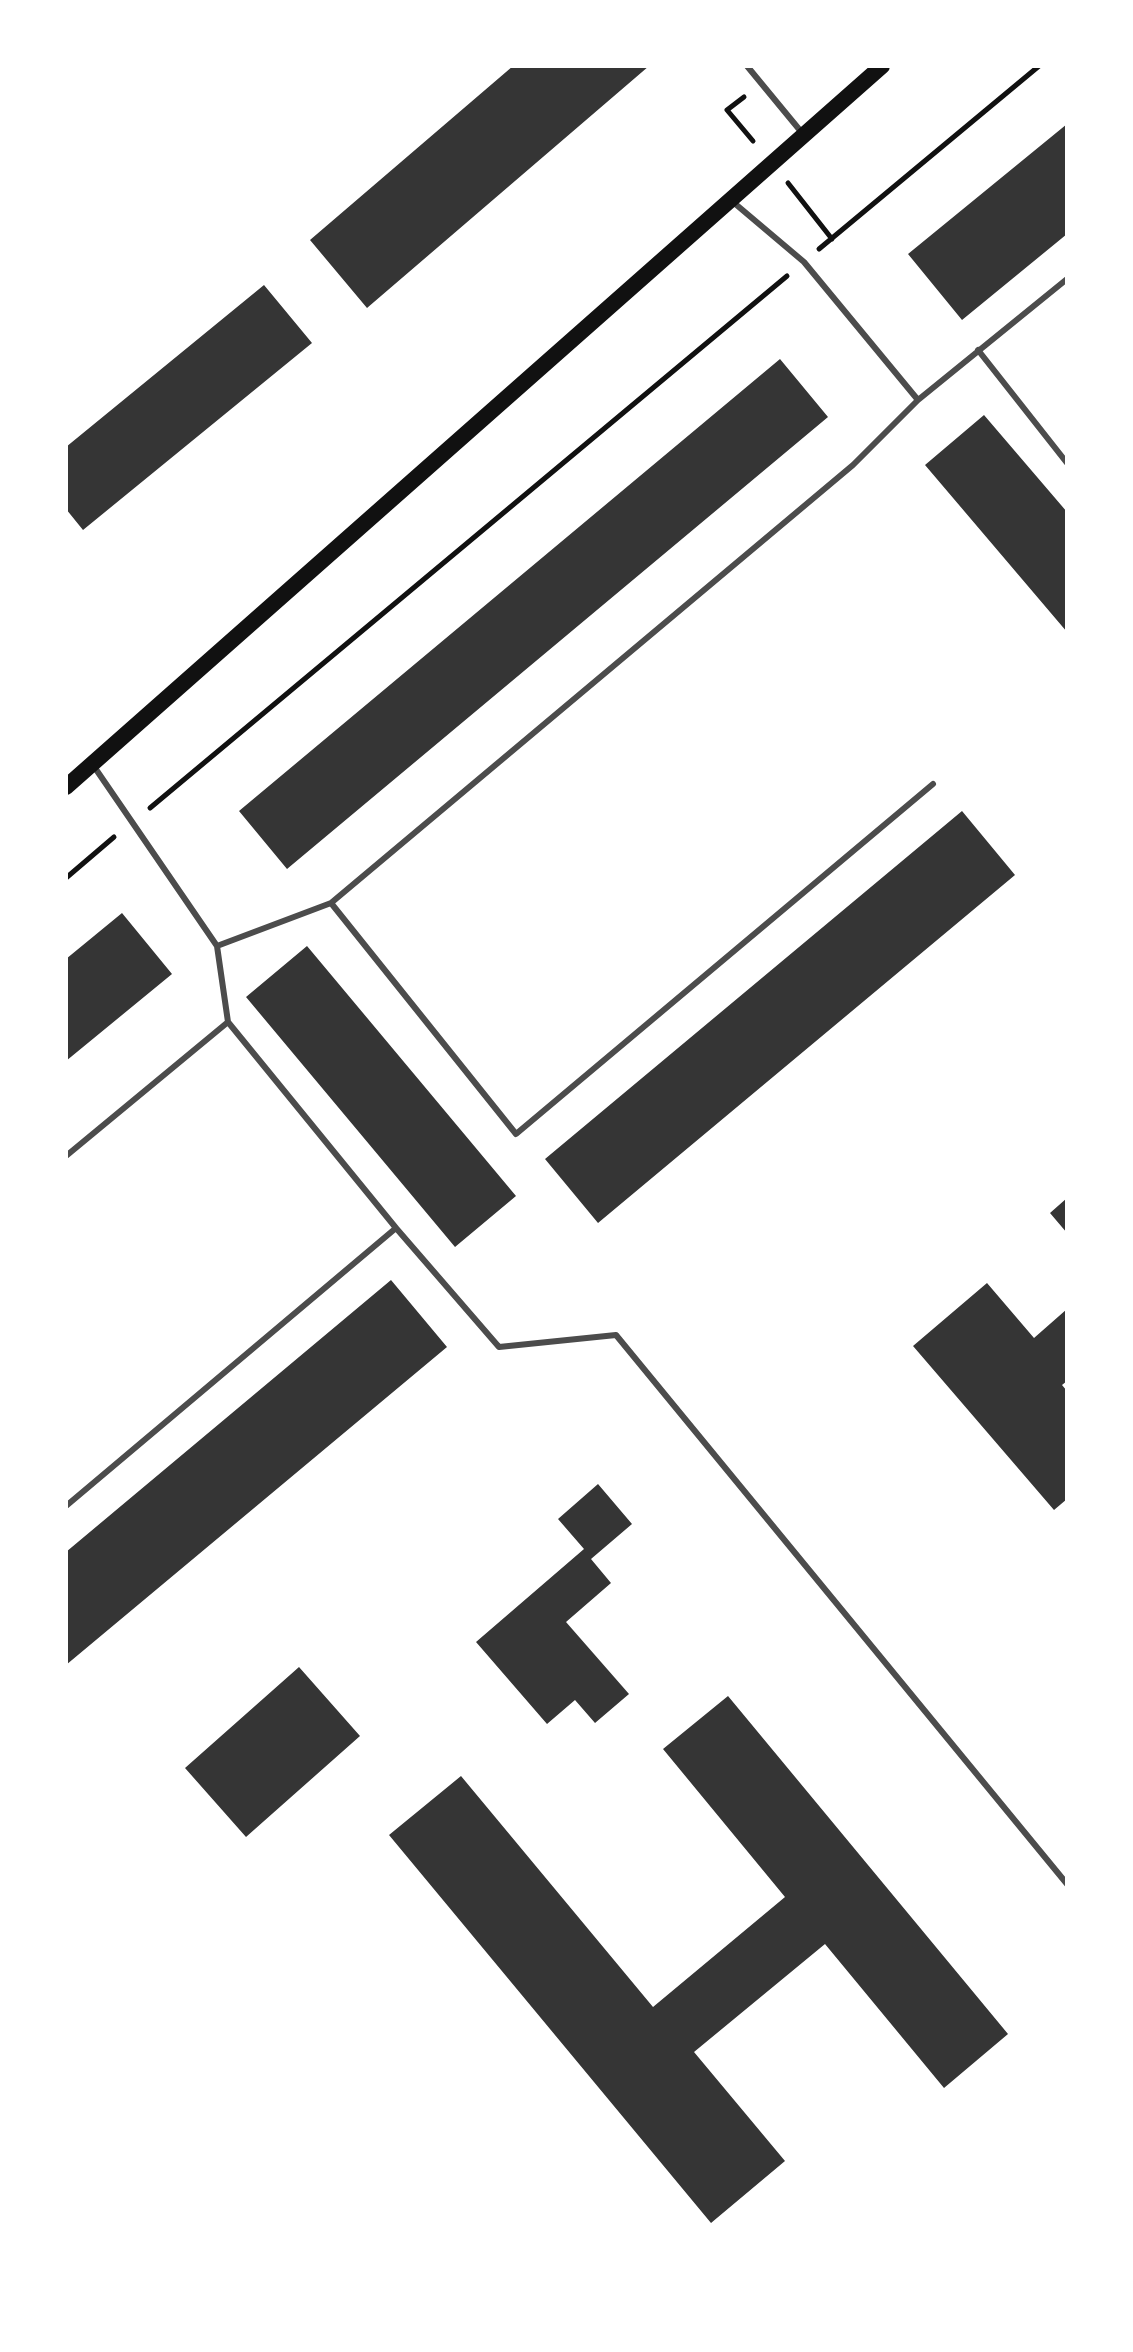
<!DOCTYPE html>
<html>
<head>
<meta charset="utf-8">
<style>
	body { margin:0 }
	#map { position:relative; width:1133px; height:2352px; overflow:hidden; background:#fff; font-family:Raleway,sans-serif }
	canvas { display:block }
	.frame { position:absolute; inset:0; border:68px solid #fff; pointer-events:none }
</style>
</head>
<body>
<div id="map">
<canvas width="1133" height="2352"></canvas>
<div class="frame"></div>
</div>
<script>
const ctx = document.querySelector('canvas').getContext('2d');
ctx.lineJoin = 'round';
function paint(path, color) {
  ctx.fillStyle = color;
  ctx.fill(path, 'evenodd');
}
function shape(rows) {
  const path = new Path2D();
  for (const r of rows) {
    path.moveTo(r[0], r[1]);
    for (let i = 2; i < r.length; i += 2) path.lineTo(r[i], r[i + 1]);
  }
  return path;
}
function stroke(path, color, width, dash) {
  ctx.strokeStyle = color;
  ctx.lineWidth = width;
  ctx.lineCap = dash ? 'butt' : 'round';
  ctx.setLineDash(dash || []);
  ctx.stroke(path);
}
const building = shape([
	[513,66,649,66,367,308,310,240],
	[1067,124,1067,234,962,320,908,254],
	[264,285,312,343,83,530,66,509,66,447],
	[780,359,828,417,287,869,239,811],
	[984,415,1067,512,1067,632,925,465],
	[962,811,1015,875,598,1223,545,1159],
	[122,913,172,974,66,1061,66,959],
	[307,946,516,1196,455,1247,246,997],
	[1067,1198,1067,1233,1050,1213],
	[391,1280,447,1347,66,1665,66,1552],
	[987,1283,1034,1338,1067,1309,1067,1381,1062,1385,1067,1391,1067,1499,1054,1510,913,1346],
	[598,1484,632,1524,591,1559,611,1583,566,1622,629,1694,595,1723,575,1700,547,1724,476,1642,584,1549,558,1519],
	[299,1667,360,1736,246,1837,185,1768],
	[728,1696,1008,2034,944,2088,825,1944,694,2052,785,2161,711,2223,389,1835,461,1776,653,2007,785,1897,663,1749]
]);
const path = shape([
	[744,97,727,110,753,141],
	[788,183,832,239],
	[819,249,1039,66],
	[150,808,787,276],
	[66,878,114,837]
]);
const service = shape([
	[747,66,803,134],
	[733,202,804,262,918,400],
	[978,350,1067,463],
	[331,903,853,465,918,400,1067,279],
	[217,946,331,903,516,1134,933,784],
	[66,1156,228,1022],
	[396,1228,499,1347,616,1335,1067,1884],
	[66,1506,396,1228,228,1022,217,946,93,765]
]);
const secondary = shape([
	[66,787,882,66]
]);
paint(building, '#353535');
stroke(path, '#111', 5);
stroke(service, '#4c4c4c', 6);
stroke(secondary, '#111', 16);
</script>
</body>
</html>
